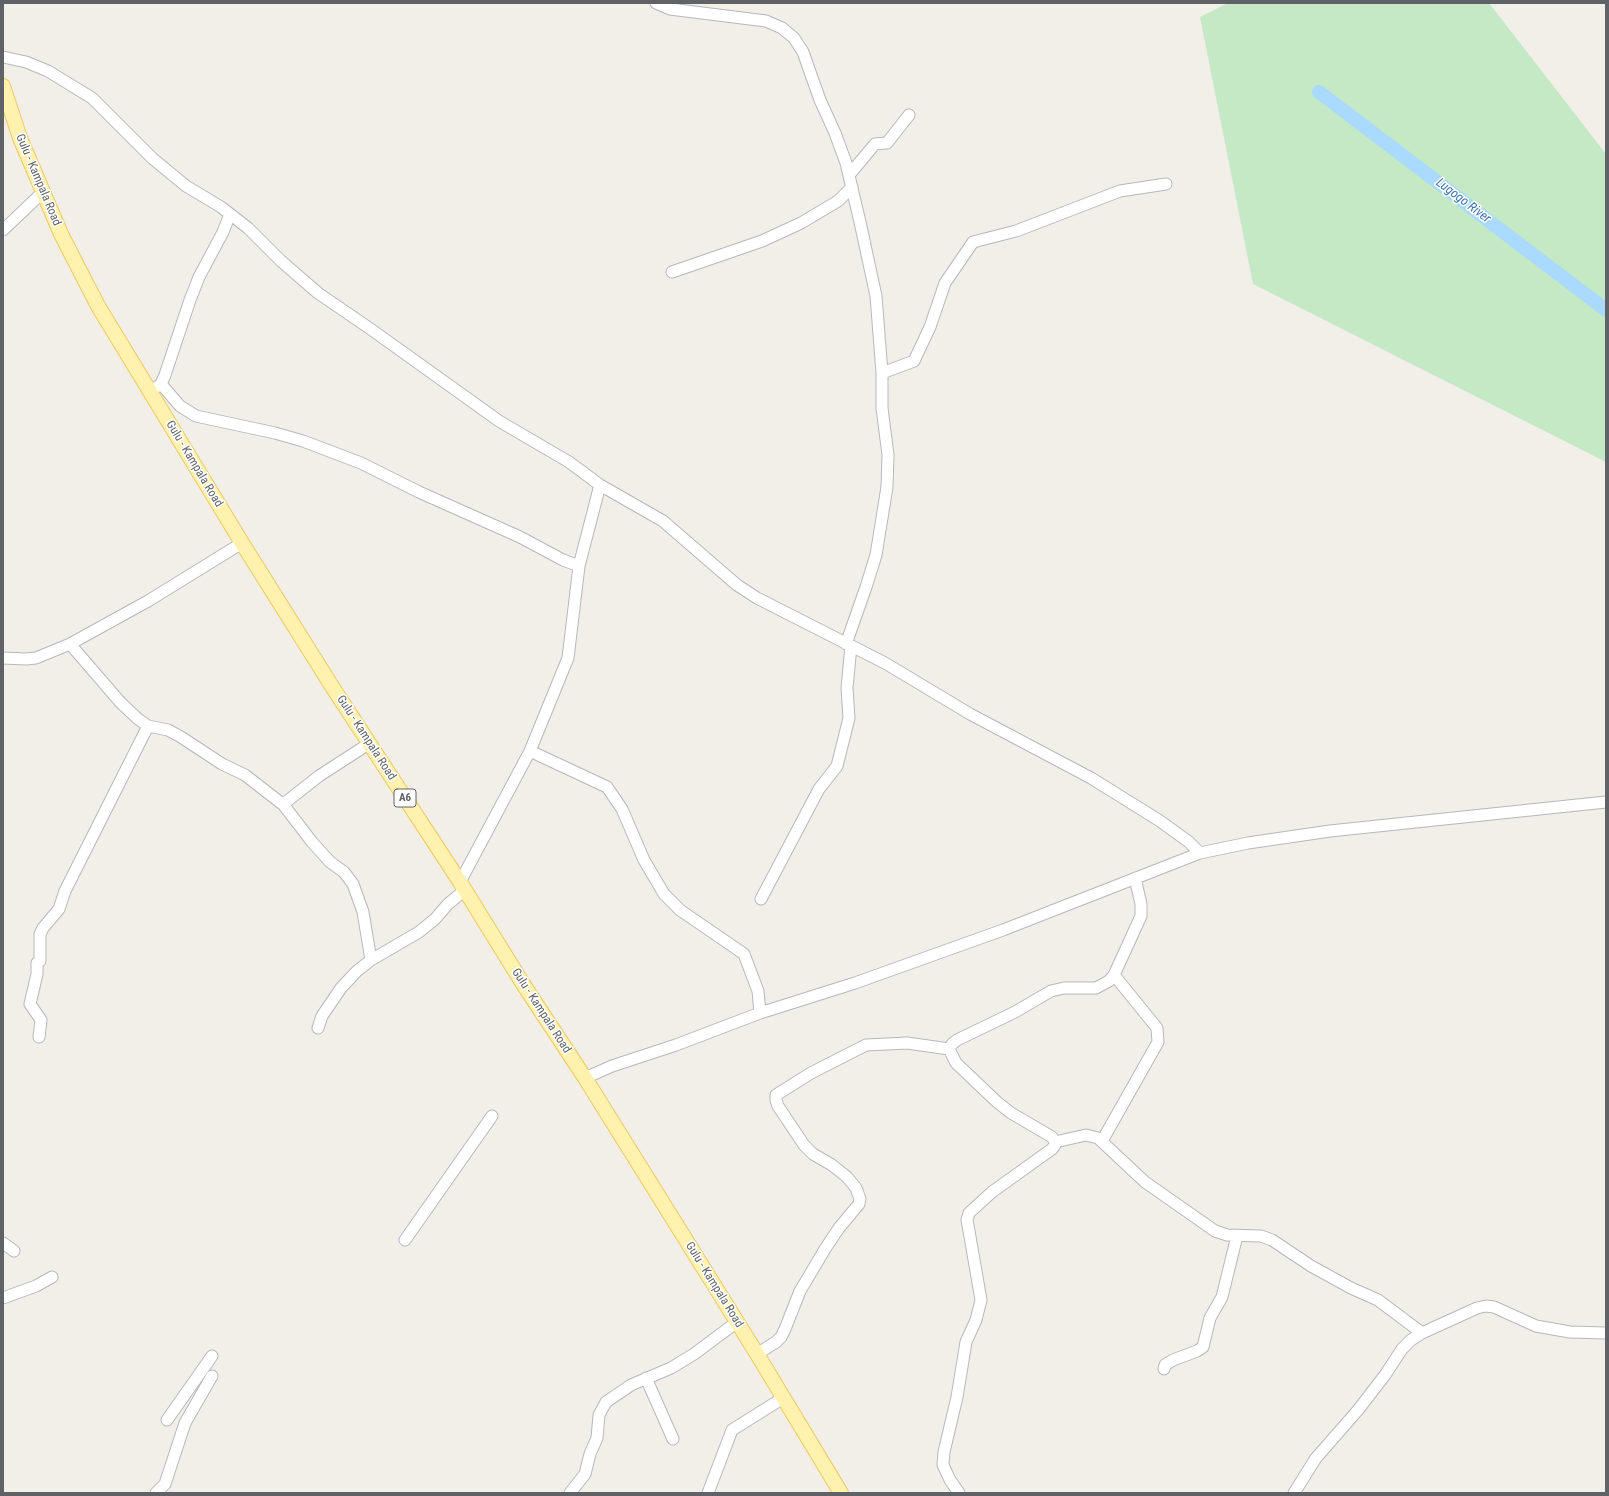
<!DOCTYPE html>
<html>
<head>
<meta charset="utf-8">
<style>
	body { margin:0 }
	#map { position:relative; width:1609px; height:1496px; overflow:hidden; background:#f1efe8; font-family:"Roboto Condensed",sans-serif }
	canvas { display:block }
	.frame { position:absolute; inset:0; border:4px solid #5f6368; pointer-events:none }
</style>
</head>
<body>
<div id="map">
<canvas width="1609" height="1496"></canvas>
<div class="frame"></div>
</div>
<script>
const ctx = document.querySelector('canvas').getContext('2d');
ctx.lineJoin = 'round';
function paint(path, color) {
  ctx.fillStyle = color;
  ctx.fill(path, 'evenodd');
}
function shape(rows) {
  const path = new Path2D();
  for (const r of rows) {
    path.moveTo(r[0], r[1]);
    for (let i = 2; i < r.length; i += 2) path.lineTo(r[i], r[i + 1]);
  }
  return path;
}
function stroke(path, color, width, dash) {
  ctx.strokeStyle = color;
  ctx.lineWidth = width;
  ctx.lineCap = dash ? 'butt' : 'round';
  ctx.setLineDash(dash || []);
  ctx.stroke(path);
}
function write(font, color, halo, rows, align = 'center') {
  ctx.font = font + ' "Roboto Condensed",sans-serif';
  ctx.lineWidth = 3;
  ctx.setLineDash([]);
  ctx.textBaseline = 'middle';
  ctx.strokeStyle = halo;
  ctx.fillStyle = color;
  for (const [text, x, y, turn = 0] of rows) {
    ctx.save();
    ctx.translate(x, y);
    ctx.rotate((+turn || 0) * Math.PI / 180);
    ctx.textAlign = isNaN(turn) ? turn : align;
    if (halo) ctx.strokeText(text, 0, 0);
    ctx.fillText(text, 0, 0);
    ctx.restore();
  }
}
const green = shape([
	[1228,3,1489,3,1606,154,1606,462,1253,284,1200,17]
]);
const river = shape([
	[1319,92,1606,310]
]);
const minor = shape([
	[656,3,670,9,766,21,782,28,794,38,803,52,820,100,835,133,846,163,860,222,876,296,882,373,882,408,888,455,887,487,876,555,866,587,846,644],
	[3,57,26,62,48,71,92,98,152,158,186,186,221,207,248,228,281,261,318,293,372,330,499,421,569,462,600,485,663,521,737,585,757,598,885,663,970,714,1091,778,1160,821,1189,842,1200,853],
	[849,175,875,144,887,143,909,115],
	[3,230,43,192],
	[672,272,762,241,801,223,838,201,852,187],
	[882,373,914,361,930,327,945,283,973,242,1016,231,1120,191,1166,184],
	[161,384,180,406,196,416,275,433,303,441,361,463,419,492,520,537,563,560,579,566],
	[155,388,161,384,165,375,190,300,199,277,223,232,230,214],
	[70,644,120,702,138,719,148,726,168,730,181,737,222,764,245,775,281,803,286,802,319,776,370,743],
	[3,658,26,659,36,658,70,644,148,601,242,543],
	[530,751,607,787,622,809,644,860,664,894,680,910,744,954,758,991,760,1013],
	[282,803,312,842,330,862,344,872,353,884,363,912,371,960],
	[460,882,530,751,568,658,579,566,600,485],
	[761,899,819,789,837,766,849,718,847,688,851,646],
	[318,1028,322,1016,341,988,357,971,371,960,419,932,435,919,448,904,465,890],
	[39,1037,41,1020,30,1004,37,974,37,963,40,961,40,934,43,928,59,909,65,891,148,726],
	[585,1078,612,1066,676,1045,760,1013,855,983,1003,930,1200,853,1248,843,1330,831,1606,802],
	[1102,1141,1158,1042,1157,1028,1114,975],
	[1055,1142,1086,1135,1098,1138,1145,1182,1215,1231,1227,1235,1261,1236,1272,1240,1311,1266,1351,1288,1378,1300,1422,1333],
	[405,1240,492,1116],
	[3,1243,14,1251],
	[3,1298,36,1286,52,1277],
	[757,1354,776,1342,781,1337,785,1329,800,1291,825,1249,839,1228,859,1204,860,1199,856,1188,847,1177,832,1165,813,1154,804,1145,778,1106,776,1100,776,1095,811,1073,866,1045,907,1043,949,1049],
	[1164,1369,1165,1365,1173,1360,1197,1351,1203,1347,1210,1318,1222,1297,1237,1236],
	[646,1378,673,1439],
	[167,1420,212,1356],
	[156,1493,165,1484,185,1423,212,1376],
	[570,1493,585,1474,590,1454,597,1438,599,1415,606,1402,631,1385,671,1368,694,1354,737,1322],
	[708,1493,732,1430,783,1398],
	[959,1493,950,1480,943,1465,944,1452,957,1397,966,1342,976,1320,981,1300,969,1231,967,1220,969,1213,992,1192,1052,1149,1055,1145,1055,1142,1052,1137,1011,1113,997,1102,956,1063,949,1049,952,1044,957,1040,1015,1012,1051,991,1064,988,1096,988,1109,981,1114,975,1141,916,1141,904,1135,878],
	[1294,1493,1316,1458,1358,1410,1385,1375,1402,1349,1411,1340,1422,1333,1477,1308,1486,1306,1494,1307,1536,1326,1570,1332,1606,1333]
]);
const major = shape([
	[3,86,20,138,61,234,98,306,242,543,333,688,460,882,523,984,585,1078,757,1354,841,1493]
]);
const shields = [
	[405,798,22]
];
const shieldNames = [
	["A6",405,798]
];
const streetNames = [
	["Gulu - Kampala Road",38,180,67],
	["Gulu - Kampala Road",194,464,59],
	["Gulu - Kampala Road",366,738,57],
	["Gulu - Kampala Road",541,1011,57],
	["Gulu - Kampala Road",714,1285,58]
];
const waterNames = [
	["Lugogo River",1463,201,37]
];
paint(green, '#c5e8c5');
stroke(river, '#aadaff', 14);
stroke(minor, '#b5b8bc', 13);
stroke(major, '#f2c960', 16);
stroke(minor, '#fff', 11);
stroke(major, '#fff2af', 14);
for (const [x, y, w] of shields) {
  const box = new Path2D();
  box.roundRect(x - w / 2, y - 9, w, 18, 3);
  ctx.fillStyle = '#fff';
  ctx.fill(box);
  stroke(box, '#5f6368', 1);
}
write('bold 11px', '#5f6368', null, shieldNames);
write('12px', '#5f6368', '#fff', streetNames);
write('italic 13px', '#4174aa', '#fff', waterNames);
</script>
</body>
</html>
